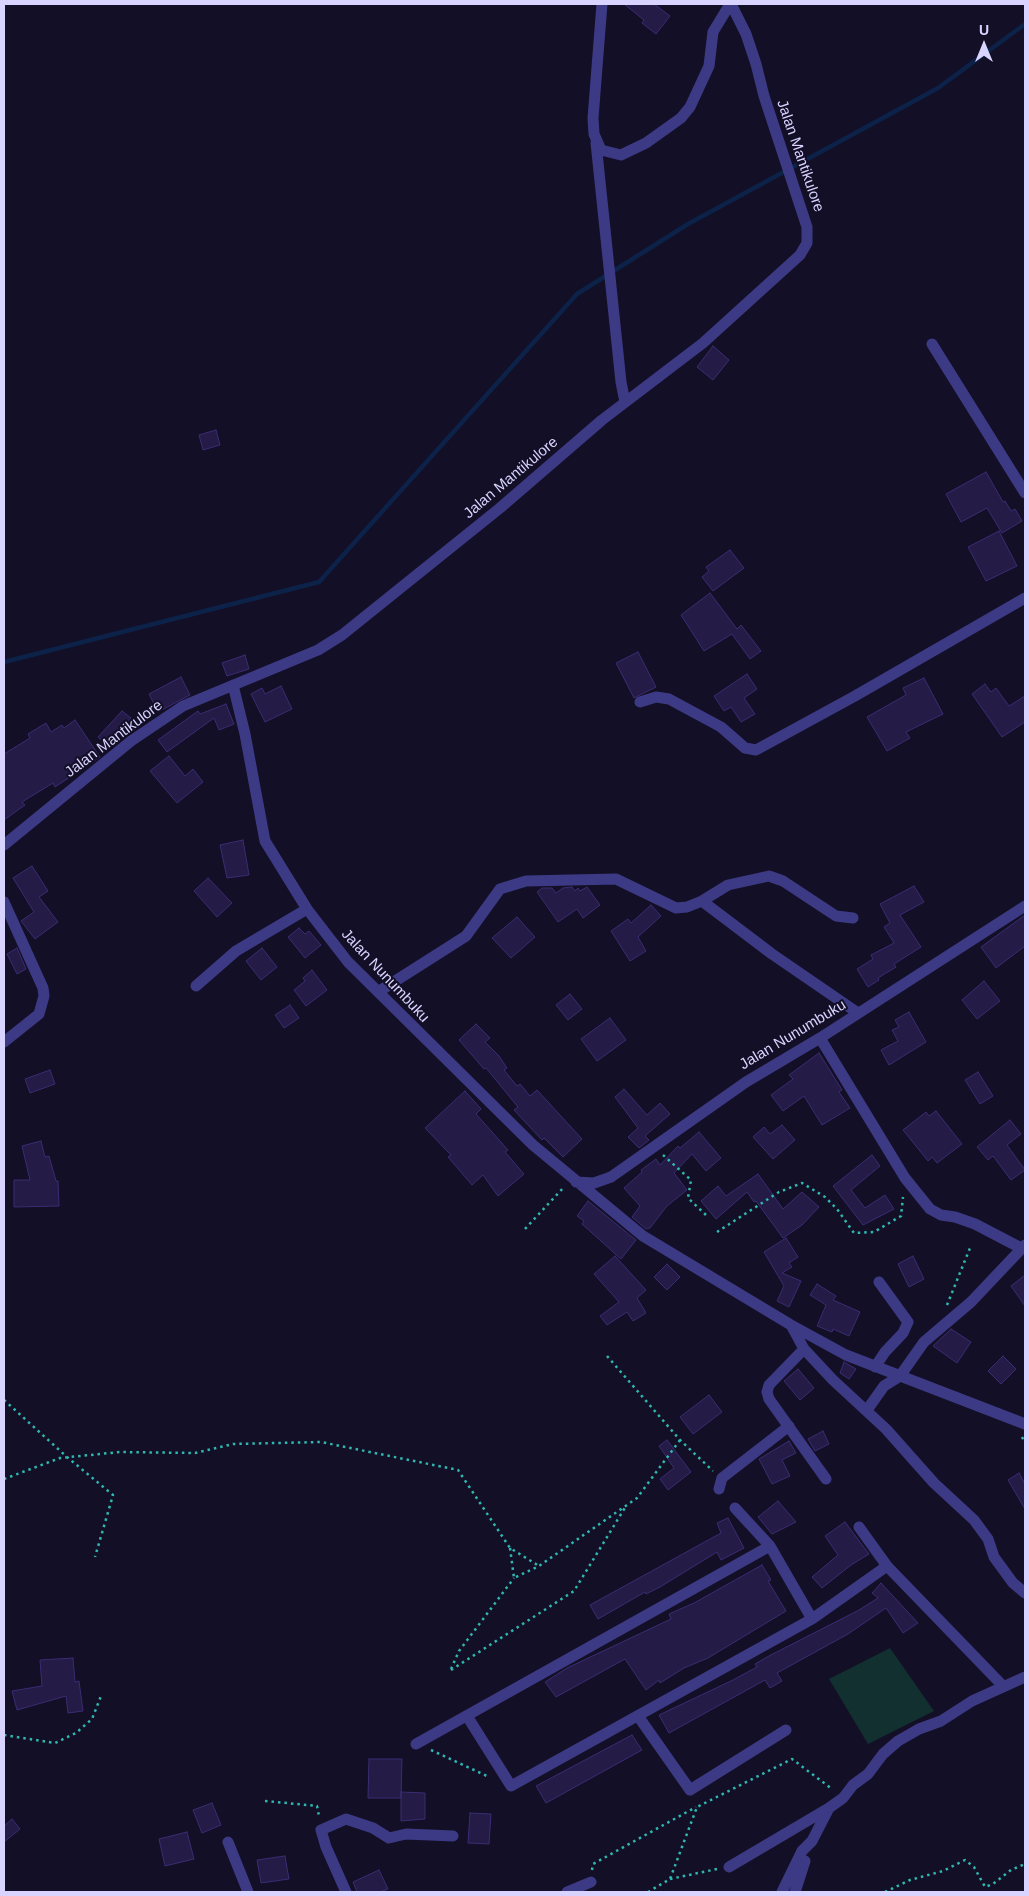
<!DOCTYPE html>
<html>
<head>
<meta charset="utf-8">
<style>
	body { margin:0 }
	#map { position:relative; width:1029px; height:1896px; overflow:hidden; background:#130f26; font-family:Arial,sans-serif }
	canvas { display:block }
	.frame { position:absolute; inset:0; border:5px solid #d9d4ff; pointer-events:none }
	.north { position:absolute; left:959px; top:20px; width:50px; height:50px; -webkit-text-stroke:4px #130f26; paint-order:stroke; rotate:0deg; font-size:14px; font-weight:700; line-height:20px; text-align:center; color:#d9d4ff }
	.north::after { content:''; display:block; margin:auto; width:18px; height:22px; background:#d9d4ff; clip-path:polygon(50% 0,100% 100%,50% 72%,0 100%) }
</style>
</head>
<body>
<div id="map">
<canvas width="1029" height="1896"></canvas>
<div class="frame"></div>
<div class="north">U</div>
</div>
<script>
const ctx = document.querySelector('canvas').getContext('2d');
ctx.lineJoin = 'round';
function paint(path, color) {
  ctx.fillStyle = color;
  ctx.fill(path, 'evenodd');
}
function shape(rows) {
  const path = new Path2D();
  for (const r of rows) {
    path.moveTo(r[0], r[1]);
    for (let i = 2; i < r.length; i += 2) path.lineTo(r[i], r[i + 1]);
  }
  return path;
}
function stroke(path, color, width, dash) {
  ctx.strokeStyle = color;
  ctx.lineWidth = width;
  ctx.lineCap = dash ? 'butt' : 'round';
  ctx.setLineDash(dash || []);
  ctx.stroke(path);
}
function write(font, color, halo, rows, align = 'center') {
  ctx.font = font + ' Arial,sans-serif';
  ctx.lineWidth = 4;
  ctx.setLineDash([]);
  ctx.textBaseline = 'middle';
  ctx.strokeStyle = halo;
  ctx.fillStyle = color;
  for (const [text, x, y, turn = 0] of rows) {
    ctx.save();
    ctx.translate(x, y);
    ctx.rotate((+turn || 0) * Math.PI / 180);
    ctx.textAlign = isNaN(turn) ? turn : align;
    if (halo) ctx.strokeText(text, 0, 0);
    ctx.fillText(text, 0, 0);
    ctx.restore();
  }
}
const green = shape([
	[890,1648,934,1711,868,1744,829,1679]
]);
const stream = shape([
	[4,662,319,582,577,294,688,224,938,88,1025,24]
]);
const building = shape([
	[624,4,654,4,670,16,656,34,642,23,644,20,624,4],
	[713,346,729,360,713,380,697,367,713,346],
	[216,430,220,445,203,450,199,435,216,430],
	[986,472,1003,502,1005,501,1011,511,1015,509,1022,521,1002,533,987,508,961,522,946,494,986,472],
	[999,531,1017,566,986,581,968,547,999,531],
	[730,550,744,568,713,591,702,577,709,571,706,567,730,550],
	[710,593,737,629,741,625,761,651,750,659,732,634,704,651,681,615,710,593],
	[638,652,656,687,634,698,616,663,638,652],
	[245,655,249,669,227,676,222,663,245,655],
	[747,674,757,689,744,698,755,714,741,722,731,707,724,711,714,696,747,674],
	[181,677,190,695,158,712,149,694,181,677],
	[924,678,943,714,906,732,910,738,887,751,867,717,906,695,903,688,924,678],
	[985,684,991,692,996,688,1009,706,1025,696,1025,722,1002,737,972,694,985,684],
	[281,686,292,709,265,722,251,694,262,688,265,694,281,686],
	[226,704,234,724,219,730,214,718,167,752,158,740,198,711,200,714,226,704],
	[122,711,131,718,106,744,98,737,122,711],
	[75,720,100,757,55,787,53,783,22,802,25,805,4,820,4,754,30,738,28,734,46,723,51,732,62,725,64,728,75,720],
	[169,756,185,776,193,769,203,782,177,803,150,771,169,756],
	[243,840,249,875,227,878,220,845,243,840],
	[32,866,48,891,39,897,58,922,35,939,21,921,34,912,13,878,32,866],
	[208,878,232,903,217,917,194,891,208,878],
	[914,886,924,902,900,915,921,947,894,964,896,967,878,978,879,980,868,987,857,969,873,959,871,955,894,943,884,927,890,923,880,904,914,886],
	[572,887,575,891,578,888,580,891,587,887,600,905,583,918,577,909,558,922,537,892,542,888,552,888,556,893,563,888,572,887],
	[651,905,661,916,638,937,646,951,630,961,611,931,628,919,631,923,651,905],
	[1025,915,1025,946,996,968,981,947,1025,915],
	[517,917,535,937,511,958,492,938,517,917],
	[299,928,305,934,309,931,321,945,305,958,288,937,299,928],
	[17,948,26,969,17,974,7,954,17,948],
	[262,948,277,967,261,980,246,961,262,948],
	[312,970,327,990,306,1006,294,990,305,981,303,978,312,970],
	[984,981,1000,1001,977,1019,962,1000,984,981],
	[570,994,582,1009,568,1020,556,1005,570,994],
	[290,1005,299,1018,284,1028,275,1015,290,1005],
	[909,1012,926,1042,889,1065,881,1050,898,1041,892,1030,899,1027,895,1020,909,1012],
	[610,1018,626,1040,597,1061,581,1039,610,1018],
	[476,1024,490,1038,485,1042,499,1056,507,1068,504,1070,517,1086,520,1084,530,1096,537,1090,582,1139,563,1157,544,1138,542,1140,514,1110,518,1107,486,1068,484,1069,459,1040,476,1024],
	[819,1053,842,1090,839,1092,850,1108,822,1125,804,1096,783,1111,771,1095,793,1079,789,1075,819,1053],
	[50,1070,55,1084,30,1093,25,1079,50,1070],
	[978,1072,993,1096,980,1104,965,1080,978,1072],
	[624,1089,647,1115,660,1103,670,1114,645,1136,649,1140,639,1148,628,1137,638,1128,615,1097,624,1089],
	[465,1091,481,1109,476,1114,508,1150,505,1152,524,1174,498,1196,483,1175,472,1185,448,1157,451,1155,425,1128,465,1091],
	[936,1111,962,1144,937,1163,932,1157,928,1161,903,1130,926,1112,929,1116,936,1111],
	[1010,1120,1021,1134,1007,1145,1025,1170,1011,1180,993,1156,988,1160,977,1147,1010,1120],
	[782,1125,795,1140,773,1159,753,1137,764,1127,770,1134,782,1125],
	[699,1132,721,1158,706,1171,692,1154,674,1173,687,1190,667,1206,650,1228,646,1229,632,1217,640,1206,624,1188,642,1172,641,1170,656,1159,660,1165,678,1146,680,1148,699,1132],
	[41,1141,45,1157,49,1156,56,1181,58,1181,59,1206,14,1207,14,1180,30,1180,22,1146,41,1141],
	[872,1155,880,1166,851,1190,865,1208,885,1195,894,1209,863,1225,833,1186,872,1155],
	[758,1174,783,1209,802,1192,819,1207,802,1225,783,1238,756,1201,754,1202,747,1192,716,1219,701,1201,718,1186,726,1196,758,1174],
	[588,1201,636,1240,621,1259,582,1224,584,1221,577,1216,588,1201],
	[786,1238,798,1257,789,1263,792,1267,782,1273,801,1281,789,1307,777,1301,784,1286,764,1252,786,1238],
	[615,1256,646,1290,637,1298,646,1313,633,1321,627,1312,607,1325,600,1316,619,1302,594,1274,615,1256],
	[913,1256,924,1279,909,1287,898,1264,913,1256],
	[667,1264,680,1277,667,1290,654,1277,667,1264],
	[1025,1275,1025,1306,1011,1286,1025,1275],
	[817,1284,836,1296,833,1300,860,1312,849,1336,833,1329,832,1332,817,1326,826,1305,810,1295,817,1284],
	[951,1329,971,1342,957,1363,933,1346,951,1329],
	[1003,1356,1016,1369,1001,1384,988,1371,1003,1356],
	[844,1362,856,1369,849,1379,840,1373,844,1362],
	[798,1369,814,1388,800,1400,784,1381,798,1369],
	[709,1395,722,1412,693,1434,680,1417,709,1395],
	[823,1431,829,1444,815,1451,808,1439,823,1431],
	[667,1440,691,1472,668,1490,660,1479,674,1468,659,1446,667,1440],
	[789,1441,796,1453,782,1460,790,1476,772,1484,759,1459,789,1441],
	[1019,1473,1025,1484,1025,1509,1008,1480,1019,1473],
	[778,1501,796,1522,772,1534,758,1517,778,1501],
	[728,1518,744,1548,721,1560,717,1552,660,1587,646,1594,645,1592,598,1619,590,1605,721,1533,717,1523,728,1518],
	[845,1522,869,1554,851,1565,822,1588,812,1577,838,1555,825,1536,845,1522],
	[762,1565,771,1580,768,1581,786,1611,708,1658,684,1668,660,1683,659,1680,646,1690,625,1659,556,1697,545,1682,567,1668,671,1619,669,1614,694,1603,762,1565],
	[881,1583,918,1623,903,1633,886,1608,848,1634,777,1673,782,1681,770,1688,765,1680,669,1733,659,1715,733,1680,757,1667,755,1664,767,1657,859,1610,878,1598,872,1593,881,1583],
	[73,1658,75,1682,79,1681,83,1711,68,1713,66,1696,17,1710,12,1691,42,1686,40,1660,73,1658],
	[632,1735,642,1750,546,1803,536,1786,632,1735],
	[369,1759,402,1759,401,1798,368,1798,369,1759],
	[401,1792,425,1793,425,1819,401,1821,401,1792],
	[212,1803,221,1825,202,1833,193,1810,212,1803],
	[470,1813,491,1814,489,1844,468,1843,470,1813],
	[12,1819,20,1829,4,1842,4,1826,12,1819],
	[187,1832,194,1859,165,1866,159,1839,187,1832],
	[285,1856,289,1879,261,1883,257,1860,285,1856],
	[379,1870,388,1889,380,1892,357,1892,353,1882,379,1870]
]);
const path = shape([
	[663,1155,691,1180,688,1198,707,1216],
	[525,1229,564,1187],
	[717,1232,779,1192,802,1183,825,1197,837,1209,854,1233,874,1232,901,1216,903,1197],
	[947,1305,970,1248],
	[607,1356,680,1440,713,1471],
	[4,1400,67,1457,113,1495,95,1557],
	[1022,1437,1025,1443],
	[4,1479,60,1458,120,1452,195,1453,233,1444,321,1442,458,1470,510,1548,539,1566],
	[510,1548,514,1578,539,1566,637,1498,680,1440],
	[451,1669,459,1651,514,1578],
	[451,1670,574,1591,626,1506],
	[4,1735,55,1743,76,1733,92,1719,101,1696],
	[431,1750,489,1777],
	[265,1801,317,1806,319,1816],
	[592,1870,593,1864,696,1807],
	[670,1879,717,1869],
	[648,1892,670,1879,697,1807,792,1759,832,1789],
	[885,1892,910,1880,943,1871,965,1860,974,1867,985,1887,993,1884,1011,1870,1025,1864]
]);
const minor = shape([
	[602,4,593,118,594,134,601,150,621,155,646,143,681,118,690,107,709,66,713,32,730,4],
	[596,143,621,382,625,402],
	[932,344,1025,493],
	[233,685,245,734,265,841,307,909,348,962,533,1145,643,1236,791,1325,846,1355,1025,1424],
	[640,702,656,697,669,699,721,727,745,748,756,750,855,696,1025,598],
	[4,845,131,741,183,706,318,650,342,635,500,508,602,420,703,343,800,255,807,243,807,227,764,96,756,64,746,34,731,4],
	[702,901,772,954,858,1013],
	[4,902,43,988,44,996,39,1014,4,1042],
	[196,986,236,951,307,909],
	[378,992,466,936,500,889,526,881,616,879,676,908,687,907,702,901,728,885,769,876,783,881,836,916,853,918],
	[820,1038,905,1178,930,1209,941,1215,955,1217,975,1224,1021,1248],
	[576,1182,594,1183,611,1177,746,1082,820,1038,1025,906],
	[791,1325,804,1349,833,1380,886,1429,934,1483,974,1520,988,1539,994,1557,1013,1583,1025,1593],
	[804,1349,769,1385,767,1392,769,1399,826,1479],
	[875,1367,885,1352,903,1333,908,1322,879,1282],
	[867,1410,884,1386,900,1376,924,1342,971,1302,1025,1245],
	[719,1489,722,1478,789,1426],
	[735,1508,770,1546,812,1619],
	[859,1527,887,1566,1003,1686],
	[467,1716,511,1786,812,1619,887,1566],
	[638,1716,690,1790,786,1730],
	[416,1744,770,1546],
	[228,1842,248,1892],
	[729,1867,829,1808],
	[346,1892,326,1847,321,1830,346,1819,373,1828,389,1838,406,1834,453,1836],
	[567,1892,591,1882],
	[782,1892,802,1851,812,1841,829,1808,843,1798,853,1785,868,1774,883,1754,898,1741,919,1729,941,1721,972,1701,1025,1677],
	[795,1892,805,1861]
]);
const streetNames = [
	["Jalan Mantikulore",800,156,71],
	["Jalan Mantikulore",511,478,-40],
	["Jalan Mantikulore",114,739,-37],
	["Jalan Nunumbuku",385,976,47],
	["Jalan Nunumbuku",793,1035,-31]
];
paint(green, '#12302f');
stroke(stream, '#0c2248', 4.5);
paint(building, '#241b47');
stroke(building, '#3b2d73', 1);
stroke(path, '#2fb8b0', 2.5, [2.5, 4]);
stroke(minor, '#3d3a85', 11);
write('15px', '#d9d4ff', '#130f26', streetNames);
</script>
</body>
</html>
